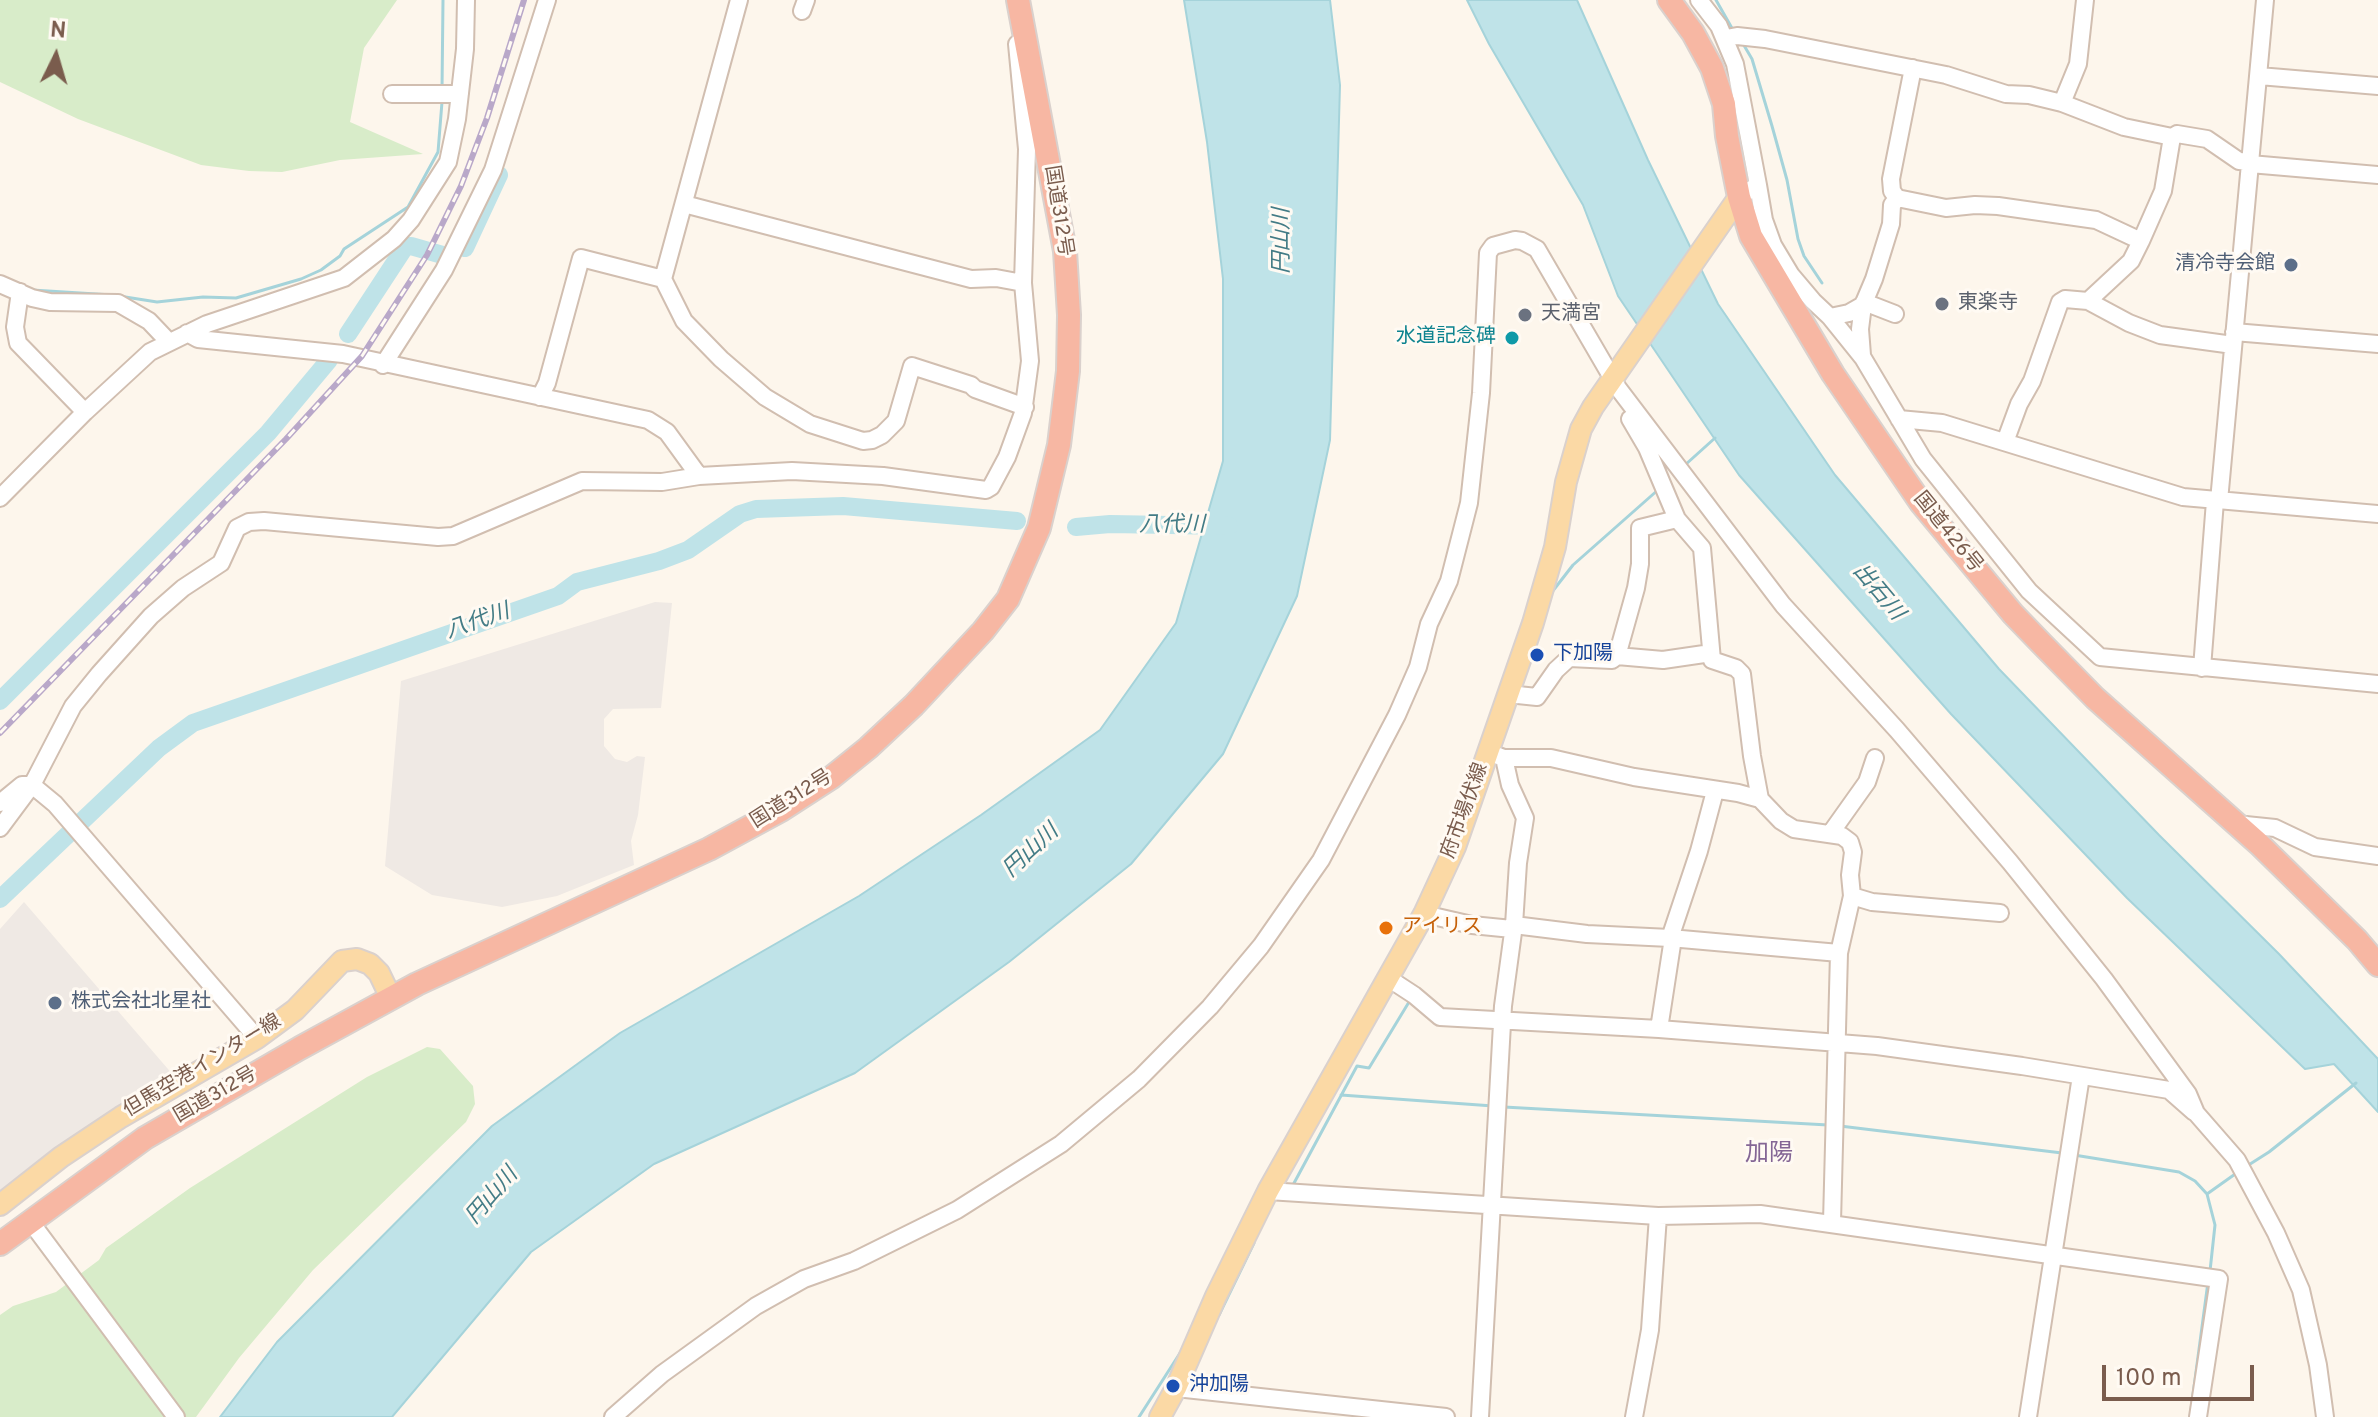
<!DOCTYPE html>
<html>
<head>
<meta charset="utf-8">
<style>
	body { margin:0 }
	#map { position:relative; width:2378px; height:1417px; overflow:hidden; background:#fdf6ec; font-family:Overpass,sans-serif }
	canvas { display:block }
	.north { position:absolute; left:16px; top:16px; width:80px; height:80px; -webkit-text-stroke:6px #fffaf3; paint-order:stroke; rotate:5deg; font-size:22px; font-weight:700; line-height:32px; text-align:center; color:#7a5c4d }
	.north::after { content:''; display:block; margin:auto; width:28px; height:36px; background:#7a5c4d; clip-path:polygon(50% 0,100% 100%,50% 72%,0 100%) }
	.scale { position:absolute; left:2102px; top:1365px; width:152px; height:36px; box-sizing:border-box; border:4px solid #7a5c4d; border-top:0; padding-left:10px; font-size:24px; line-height:28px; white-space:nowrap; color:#7a5c4d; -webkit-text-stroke:6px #fffaf3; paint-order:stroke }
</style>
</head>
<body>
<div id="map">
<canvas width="2378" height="1417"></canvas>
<div class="north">N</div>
<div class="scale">100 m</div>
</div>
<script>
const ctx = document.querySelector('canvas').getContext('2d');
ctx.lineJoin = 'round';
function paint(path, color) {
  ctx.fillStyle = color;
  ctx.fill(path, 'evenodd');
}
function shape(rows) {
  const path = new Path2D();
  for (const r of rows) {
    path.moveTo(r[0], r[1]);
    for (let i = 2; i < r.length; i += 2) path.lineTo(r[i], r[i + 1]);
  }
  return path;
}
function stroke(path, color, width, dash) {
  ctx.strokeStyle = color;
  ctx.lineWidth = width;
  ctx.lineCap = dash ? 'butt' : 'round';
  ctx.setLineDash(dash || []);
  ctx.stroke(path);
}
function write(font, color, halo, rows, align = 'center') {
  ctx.font = font + ' Overpass,"Noto Sans JP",sans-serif';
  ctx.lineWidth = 6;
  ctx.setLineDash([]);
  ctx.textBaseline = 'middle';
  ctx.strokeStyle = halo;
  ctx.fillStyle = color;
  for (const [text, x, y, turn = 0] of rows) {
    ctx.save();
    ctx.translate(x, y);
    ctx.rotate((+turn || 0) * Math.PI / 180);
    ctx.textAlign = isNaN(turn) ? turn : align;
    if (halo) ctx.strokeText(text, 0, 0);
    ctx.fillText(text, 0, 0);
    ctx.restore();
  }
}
const industrial = shape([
	[655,602,672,603,661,708,613,709,604,719,604,746,615,759,627,762,637,756,645,757,638,815,631,841,634,865,557,896,502,907,432,895,385,866,401,681],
	[24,902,174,1076,27,1169,27,1175,0,1198,0,929]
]);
const green = shape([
	[0,0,397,0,364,48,350,122,423,154,340,160,282,172,249,171,201,165,78,119,0,82],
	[427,1047,440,1049,473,1086,475,1104,466,1122,313,1270,239,1358,196,1417,0,1417,0,1315,13,1306,56,1292,99,1260,106,1248,190,1188,367,1077]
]);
const water = shape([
	[1184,0,1330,0,1340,85,1330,440,1297,596,1223,754,1131,864,1009,962,855,1073,654,1164,531,1252,392,1417,220,1417,277,1342,492,1126,620,1033,859,896,981,815,1100,730,1176,623,1223,461,1223,279,1207,142,1184,0],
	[1467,0,1577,0,1648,160,1718,304,1835,475,1999,669,2159,835,2279,954,2378,1059,2378,1112,2334,1064,2305,1069,2127,898,1951,714,1739,475,1618,296,1583,205,1489,44,1467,0]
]);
const stream = shape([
	[1716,0,1733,30],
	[1742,42,1752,59,1772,126,1787,180,1798,239,1804,256,1822,283],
	[442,90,443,0],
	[32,290,112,295],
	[119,296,157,302,203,297,236,298,301,279,321,270,340,256,344,249,408,207,438,152,442,102],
	[1685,465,1715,438],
	[1552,592,1573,565,1659,489],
	[1341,1095,1493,1106],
	[1504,1107,1828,1125],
	[1840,1126,2062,1153],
	[2074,1155,2179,1172,2195,1181,2207,1194],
	[2247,1166,2269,1152,2356,1083],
	[1293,1185,1357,1066,1369,1068,1409,1002,1408,999],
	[2210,1271,2215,1225,2207,1194,2238,1172],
	[1219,1315,1254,1243],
	[1139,1417,1182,1350],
	[2190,1417,2208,1282]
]);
const river = shape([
	[465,248,499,175],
	[348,334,405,247,411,246,446,256],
	[1076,527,1110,524,1229,526],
	[0,701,268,433,329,360],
	[0,899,159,748,193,723,558,596,577,582,659,561,688,550,740,514,756,509,843,506,1017,521]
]);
const minor = shape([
	[1699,0,1719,26,1735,64,1758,185],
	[802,11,806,0],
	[1726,38,1737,36,1765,39,1946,75,2006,94,2029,95,2062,103,2124,127,2172,137,2177,134,2207,139,2239,161,2250,162],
	[2259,76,2378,86],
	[392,94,460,94],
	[2062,103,2078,64,2085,0],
	[2250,164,2378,175],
	[1739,197,1758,185,1764,220,1773,245,1791,275,1813,301,1830,317,1863,358,1923,459,2029,591,2100,657,2378,684],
	[1897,198,1946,208,1975,205,1998,206,2096,220,2141,241,2131,261,2088,301],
	[684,204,971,279,996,278,1023,283],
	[2141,241,2163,191,2172,137],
	[663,279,684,321,721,359,765,397,810,424,863,441,872,440,882,435,896,421,912,366,971,385,975,389,1025,407],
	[0,284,32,298,50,302,118,303,149,321,168,341],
	[20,292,15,327,18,343,85,412],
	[1864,302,1895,314],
	[1830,317,1849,313,1863,305,1874,279,1891,224,1892,205,1897,198,1892,191,1891,179,1913,68],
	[2234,332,2378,344],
	[187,333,198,339,343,354,648,420,667,432,699,476],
	[1862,355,1860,329,1863,305],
	[383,365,444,270,493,170,547,0],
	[540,397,547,383,581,258,663,279,739,0],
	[1630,419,1647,448,1677,519,1702,548,1712,660,1736,668,1742,674,1752,756,1760,799],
	[1899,419,1942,423,2183,497,2378,514],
	[2005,442,2019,404,2032,381,2060,302,2065,299,2088,301,2129,323,2160,335,2233,345],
	[0,498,85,412,150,352,207,324,344,278,394,239,411,220,448,162,457,119,465,49,466,0],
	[2219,501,2265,0],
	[1617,656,1636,588,1640,564,1640,528,1677,519],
	[2202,668,2215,501],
	[1508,694,1537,697,1556,670,1569,658,1612,660,1617,656,1663,660,1711,653],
	[1487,752,1504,758,1551,758,1634,777,1738,793,1760,799,1781,821,1794,829,1842,836,1850,842,1853,852,1850,875,1852,896,1839,953,1832,1222],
	[0,803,22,785,32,785,55,804,257,1038],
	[2236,824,2275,828,2315,847,2378,856],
	[0,828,32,785,73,706,99,674,151,616,183,588,221,563,237,528,249,522,264,521,438,537,453,536,582,481,662,482,699,476,792,471,883,476,986,490,991,487,1007,457,1023,413,1030,361,1023,283,1027,149,1017,44],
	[1830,834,1867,782,1875,758],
	[1852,896,1872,902,2000,913],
	[1424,914,1472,925,1512,929],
	[1514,925,1587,934,1670,938,1839,953],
	[1670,938,1699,851,1715,791],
	[1388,978,1414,995,1440,1017,1659,1029,1877,1046,2022,1066,2169,1090,2194,1112],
	[1659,1029,1673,938],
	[1268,1191,1658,1216,1760,1214,2219,1279,2198,1417],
	[30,1221,176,1417],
	[1176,1388,1446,1417],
	[613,1417,662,1374,756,1306,804,1279,854,1261,957,1210,1061,1144,1139,1079,1210,1007,1261,946,1321,860,1397,715,1418,667,1429,624,1449,581,1469,503,1481,393,1488,253,1493,246,1515,240,1522,241,1537,249,1618,388,1783,605,1897,730,2010,862,2104,979,2188,1094,2196,1113,2237,1160,2276,1233,2301,1290,2318,1365,2325,1417],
	[1480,1417,1503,1006,1514,925,1518,863,1525,818,1510,785,1504,758],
	[1634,1417,1650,1330,1658,1216],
	[2028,1417,2081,1076]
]);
const major = shape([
	[0,1205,61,1157,121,1117,257,1038,295,1010,342,961,357,959,370,964,379,973,391,998],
	[1160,1417,1176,1388,1216,1296,1268,1191,1424,914,1455,847,1533,623,1555,547,1566,482,1581,429,1593,407,1739,197]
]);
const highway = shape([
	[1669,0,1693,33,1712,68,1724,104,1727,136,1739,197,1751,236,1833,374,1921,503,2013,614,2042,644,2095,698,2259,844,2357,940,2378,965],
	[0,1244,145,1138,300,1048,417,984,709,849,781,810,832,777,868,748,914,705,983,631,1008,599,1039,528,1059,445,1068,371,1069,315,1065,251,1018,0]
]);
const rail = shape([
	[0,733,286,439,362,356,427,255,461,186,487,118,524,0]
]);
const markers = [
	[2291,265,8,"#5c6f8a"],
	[1942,304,8,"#6b7280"],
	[1525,315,8,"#6b7280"],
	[1512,338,8,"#0f9aa8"],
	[1537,655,8,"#1a4fb4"],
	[1386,928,8,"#e8710a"],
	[55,1003,8,"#5c6f8a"],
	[1173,1386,8,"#1a4fb4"]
];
const streetNames = [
	["国道312号",1057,211,81],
	["国道426号",1947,533,51],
	["国道312号",792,800,-32],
	["府市場伏線",1466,811,-70],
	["但馬空港インター線",203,1067,-31],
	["国道312号",216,1096,-30]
];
const serviceNames = [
	["清冷寺会館",2275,265],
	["株式会社北星社",71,1003,"left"]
];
const worshipNames = [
	["東楽寺",1958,304],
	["天満宮",1541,315]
];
const cultureNames = [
	["水道記念碑",1496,338]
];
const transitNames = [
	["下加陽",1553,655],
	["沖加陽",1189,1386]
];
const foodNames = [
	["アイリス",1402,928]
];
const waterNames = [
	["円山川",1284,241,-90],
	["八代川",1172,527],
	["出石川",1877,593,50],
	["八代川",478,623,-19],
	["円山川",1032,852,-43],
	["円山川",493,1197,-49]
];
const quarterNames = [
	["加陽",1769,1155]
];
paint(industrial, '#efe9e4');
paint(green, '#d8ecc9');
paint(water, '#bfe3e8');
stroke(water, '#a5d3da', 2);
stroke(stream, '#a5d3da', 3);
stroke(river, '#bfe3e8', 18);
stroke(minor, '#d1beb0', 20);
stroke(major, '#dad1cd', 24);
stroke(highway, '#dad1cd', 26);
stroke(minor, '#fff', 16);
stroke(major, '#fbd9a5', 20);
stroke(highway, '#f7b7a3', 22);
stroke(rail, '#b9a8c9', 6);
stroke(rail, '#fffaf3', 3, [9]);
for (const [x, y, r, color] of markers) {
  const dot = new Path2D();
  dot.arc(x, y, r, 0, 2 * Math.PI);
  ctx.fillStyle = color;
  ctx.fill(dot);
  stroke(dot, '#fffaf3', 3);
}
write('20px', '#7a5c4d', '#fffaf3', streetNames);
write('20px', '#4e5e75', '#fffaf3', serviceNames, 'right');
write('20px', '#5b616d', '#fffaf3', worshipNames, 'left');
write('20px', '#0d838f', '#fffaf3', cultureNames, 'right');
write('20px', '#164399', '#fffaf3', transitNames, 'left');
write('20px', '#c56008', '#fffaf3', foodNames, 'left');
write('italic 22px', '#437c86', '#fffaf3', waterNames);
write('24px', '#846695', '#fffaf3', quarterNames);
</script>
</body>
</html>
